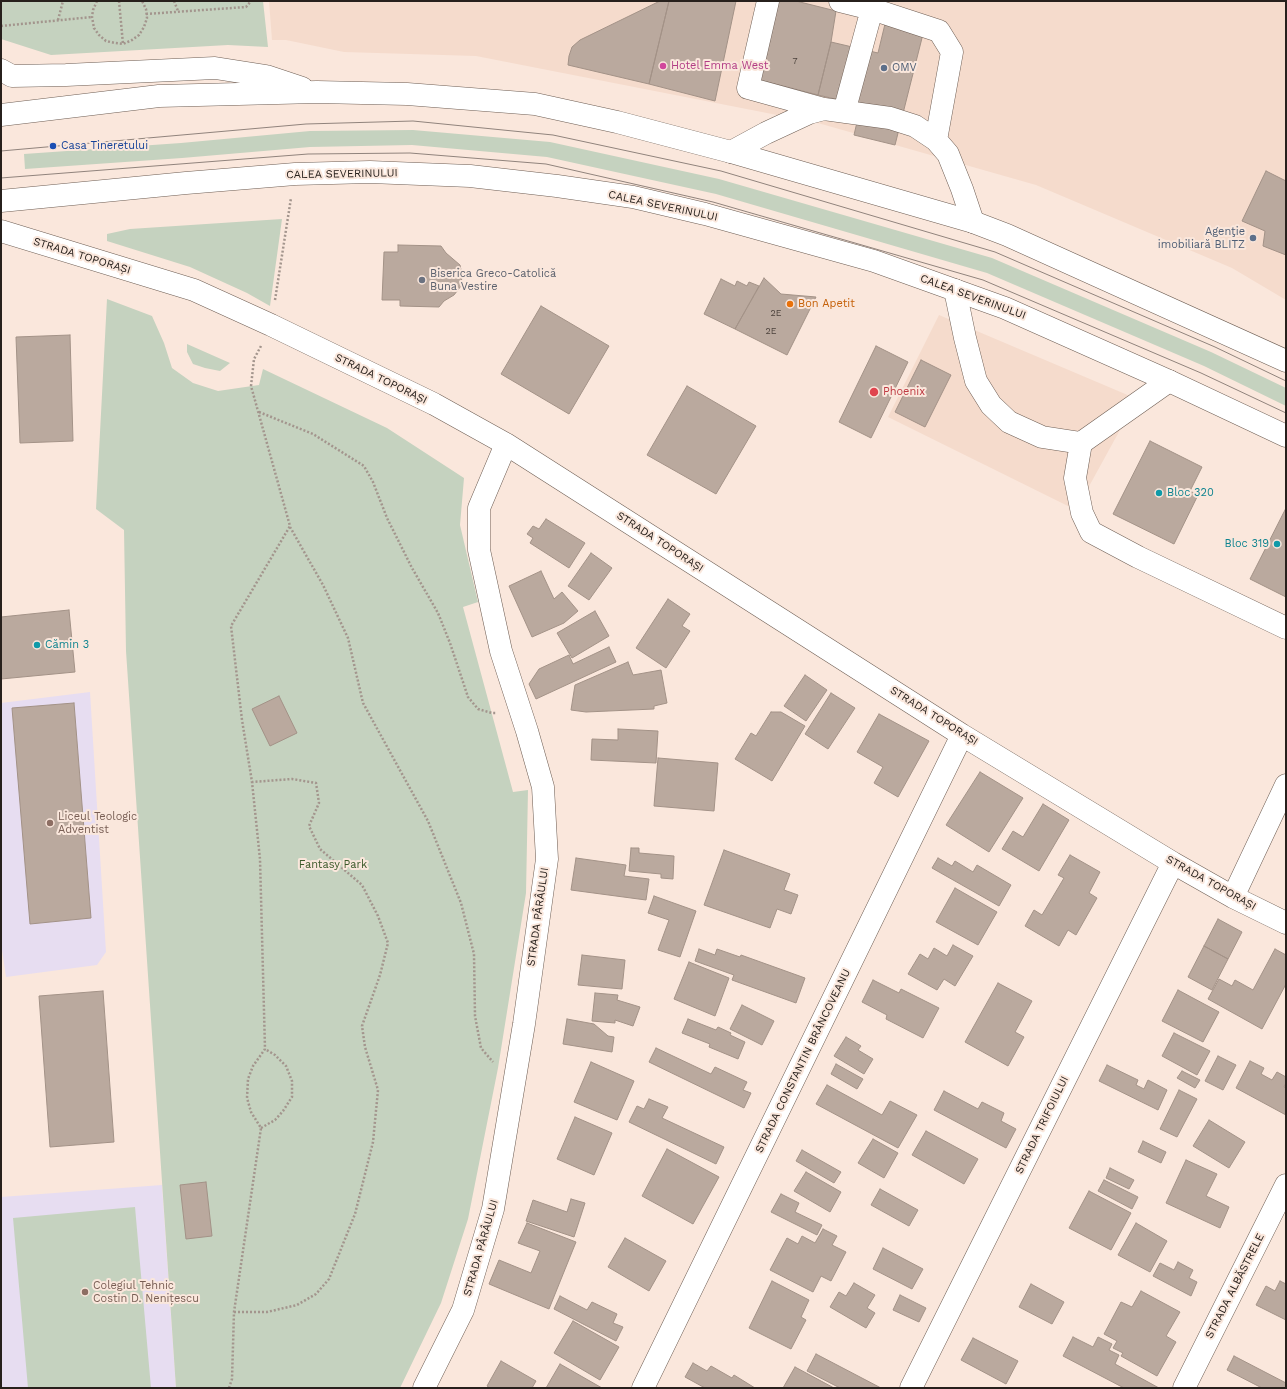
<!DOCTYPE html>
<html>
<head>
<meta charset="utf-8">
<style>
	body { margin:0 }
	#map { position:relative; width:1287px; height:1389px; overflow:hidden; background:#fae7dc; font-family:"Work Sans",sans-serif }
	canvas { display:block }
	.frame { position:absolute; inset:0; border:2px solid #27201c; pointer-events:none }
</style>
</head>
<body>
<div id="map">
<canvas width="1287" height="1389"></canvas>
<div class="frame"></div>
</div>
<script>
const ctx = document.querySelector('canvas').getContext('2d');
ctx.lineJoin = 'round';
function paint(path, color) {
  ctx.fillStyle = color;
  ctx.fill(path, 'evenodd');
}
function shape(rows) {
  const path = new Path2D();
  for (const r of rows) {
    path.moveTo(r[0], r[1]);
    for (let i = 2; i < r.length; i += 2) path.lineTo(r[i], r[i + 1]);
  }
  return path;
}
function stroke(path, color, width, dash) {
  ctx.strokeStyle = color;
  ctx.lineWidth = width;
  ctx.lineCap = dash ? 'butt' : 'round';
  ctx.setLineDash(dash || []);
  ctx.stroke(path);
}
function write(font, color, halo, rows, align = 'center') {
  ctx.font = font + ' "Work Sans",sans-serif';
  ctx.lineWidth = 4;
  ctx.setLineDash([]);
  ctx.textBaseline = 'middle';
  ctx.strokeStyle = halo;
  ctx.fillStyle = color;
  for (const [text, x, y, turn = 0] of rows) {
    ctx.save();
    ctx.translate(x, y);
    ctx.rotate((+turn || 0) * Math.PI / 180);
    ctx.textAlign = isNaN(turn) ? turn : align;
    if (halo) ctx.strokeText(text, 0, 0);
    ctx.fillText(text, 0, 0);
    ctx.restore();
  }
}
const built = shape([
	[269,1,1286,1,1286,300,1232,268,1036,185,818,123,476,56,344,52,286,40,272,40],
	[939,315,1137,399,1076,510,888,417]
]);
const industrial = shape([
	[90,692,106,952,97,965,6,977,1,943,1,703],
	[162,1185,176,1388,1,1388,1,1197]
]);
const green = shape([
	[1,1,263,1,268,47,228,45,51,55,1,39],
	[413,130,550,142,719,179,992,258,1211,352,1286,388,1286,406,1204,366,987,273,716,194,547,157,412,145,310,147,182,158,25,169,24,154,181,143,310,131],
	[282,219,270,306,247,293,190,267,107,241,107,234,130,229],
	[107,299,152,316,164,343,172,368,193,383,218,391,259,385,263,369,387,428,464,478,460,525,478,602,463,607,513,792,528,790,526,893,498,1068,468,1219,441,1303,400,1388,176,1388,126,651,124,530,96,509],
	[187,344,230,363,220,371,205,368,193,364,187,352],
	[135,1207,151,1388,28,1388,13,1218]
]);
const building = shape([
	[660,1,669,1,649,84,568,65,569,56,572,47,580,40,660,1],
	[669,1,736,1,715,101,649,84,669,1],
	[779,1,796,1,836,11,831,42,818,95,760,80,779,1],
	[885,24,923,34,895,145,854,135,861,105,818,95,831,42,878,53,885,24],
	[1266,171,1286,181,1286,255,1263,246,1265,231,1242,221,1266,171],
	[398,245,441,246,446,253,460,265,462,275,461,286,454,295,444,301,439,307,400,306,400,300,382,300,384,252,398,252,398,245],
	[764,278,781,294,816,297,787,355,735,329,764,278],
	[721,279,735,286,737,281,747,286,749,282,759,286,735,329,704,314,721,279],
	[541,306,609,346,569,414,501,374,541,306],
	[70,335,73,441,20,443,16,337,70,335],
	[876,346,908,362,871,438,839,422,876,346],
	[921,360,951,375,925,427,895,412,921,360],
	[687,386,756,426,716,494,647,455,687,386],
	[1150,441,1202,467,1190,491,1198,495,1174,544,1113,514,1150,441],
	[1286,508,1286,597,1250,579,1286,508],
	[546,519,585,543,569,568,530,543,533,538,527,534,533,526,539,529,546,519],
	[591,553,612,568,589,600,568,586,591,553],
	[541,571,554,599,562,592,578,611,564,623,532,637,509,586,541,571],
	[668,599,690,614,682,626,690,631,666,668,636,648,668,599],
	[69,610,75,672,1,679,1,617,69,610],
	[595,611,609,636,572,658,557,633,595,611],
	[609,647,616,662,536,699,529,684,539,669,569,655,573,664,609,647],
	[628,662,633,675,661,670,667,703,654,706,654,709,586,712,571,710,575,685,628,662],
	[805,675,827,690,806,721,784,706,805,675],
	[831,693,855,708,828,749,805,734,831,693],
	[279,696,297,733,270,746,252,709,279,696],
	[74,703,91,918,30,924,12,708,74,703],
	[771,712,781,712,805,726,772,781,735,759,751,733,756,736,771,712],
	[879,714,929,741,898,797,874,783,883,767,857,752,879,714],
	[618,729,658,731,656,763,591,760,592,739,618,740,618,729],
	[658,758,718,763,714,811,654,806,658,758],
	[980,772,1023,798,989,852,946,825,980,772],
	[1043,804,1069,820,1039,871,1002,849,1013,831,1023,837,1043,804],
	[631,848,639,848,639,853,674,856,673,879,661,878,661,874,629,871,631,848],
	[724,850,790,874,784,890,798,895,791,914,777,909,770,928,704,905,724,850],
	[1070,855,1100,872,1089,893,1097,898,1076,935,1068,930,1059,946,1025,926,1034,910,1042,915,1064,878,1058,875,1070,855],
	[576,858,626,865,624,876,649,879,646,900,571,890,576,858],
	[938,858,952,866,955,861,973,872,977,865,1011,885,999,906,932,868,938,858],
	[955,888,997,912,978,945,936,922,955,888],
	[654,896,696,911,680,957,658,950,669,920,648,913,654,896],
	[1218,919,1242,932,1228,959,1204,946,1218,919],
	[953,945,973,956,955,986,944,979,937,990,908,974,920,954,928,959,934,948,947,956,953,945],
	[1204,946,1228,959,1212,990,1188,977,1204,946],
	[699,949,715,955,717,949,740,957,741,955,805,978,796,1003,732,980,734,975,695,961,699,949],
	[1275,949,1286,955,1286,984,1262,1029,1208,999,1219,979,1232,986,1235,980,1253,990,1275,949],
	[582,955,625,960,622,989,578,985,582,955],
	[689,962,729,978,715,1016,674,999,689,962],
	[873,980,899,993,901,989,939,1008,923,1038,886,1019,887,1015,862,1002,873,980],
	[998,983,1032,1001,1015,1032,1024,1037,1008,1066,965,1042,998,983],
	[1178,990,1219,1012,1203,1042,1162,1021,1178,990],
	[103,991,114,1142,50,1147,39,996,103,991],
	[595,993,618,995,617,1000,640,1007,633,1026,615,1020,615,1023,592,1021,595,993],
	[742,1005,774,1021,762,1045,730,1029,742,1005],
	[567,1019,594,1024,608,1036,614,1037,612,1052,563,1044,567,1019],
	[688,1019,716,1030,718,1027,731,1033,730,1035,745,1042,738,1059,709,1047,710,1044,682,1033,688,1019],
	[1174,1033,1210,1051,1197,1075,1162,1056,1174,1033],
	[846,1037,861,1046,858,1050,873,1059,864,1074,834,1056,846,1037],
	[656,1048,711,1074,715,1067,747,1082,743,1090,751,1093,744,1108,649,1062,656,1048],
	[1218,1056,1236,1065,1223,1090,1205,1081,1218,1056],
	[1250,1061,1264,1068,1261,1074,1272,1080,1277,1072,1286,1077,1286,1083,1284,1087,1286,1088,1286,1115,1236,1088,1250,1061],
	[591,1062,634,1081,617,1120,574,1102,591,1062],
	[836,1064,863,1079,857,1089,831,1074,836,1064],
	[1107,1065,1138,1080,1136,1085,1144,1089,1148,1080,1167,1090,1158,1110,1099,1081,1107,1065],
	[1182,1071,1200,1080,1195,1088,1177,1078,1182,1071],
	[827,1085,882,1115,890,1101,917,1115,898,1148,816,1104,827,1085],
	[1179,1090,1197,1099,1177,1137,1160,1129,1179,1090],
	[944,1091,978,1109,982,1102,1004,1113,1001,1121,1016,1129,1006,1148,934,1110,944,1091],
	[649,1099,668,1107,662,1118,724,1147,716,1164,629,1122,637,1106,644,1109,649,1099],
	[575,1117,612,1133,594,1175,557,1159,575,1117],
	[1209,1120,1245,1142,1229,1168,1193,1146,1209,1120],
	[926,1131,978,1159,964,1184,912,1155,926,1131],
	[873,1139,898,1153,884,1178,858,1163,873,1139],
	[1143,1141,1166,1152,1161,1163,1138,1152,1143,1141],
	[667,1149,719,1177,693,1224,642,1196,667,1149],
	[802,1150,841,1172,834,1183,796,1161,802,1150],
	[1186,1160,1217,1174,1206,1196,1229,1207,1220,1228,1166,1203,1186,1160],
	[1110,1168,1134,1180,1129,1189,1106,1178,1110,1168],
	[806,1172,841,1192,830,1212,794,1191,806,1172],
	[1104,1180,1138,1197,1132,1209,1098,1191,1104,1180],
	[206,1182,212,1236,186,1239,180,1185,206,1182],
	[880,1189,918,1210,909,1226,871,1205,880,1189],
	[1089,1191,1131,1213,1111,1250,1069,1228,1089,1191],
	[781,1194,799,1203,795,1212,822,1225,817,1235,771,1212,781,1194],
	[571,1199,585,1203,574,1237,526,1221,533,1200,567,1212,571,1199],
	[527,1223,576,1242,549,1309,489,1284,499,1260,531,1273,540,1251,518,1243,527,1223],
	[1136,1223,1167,1241,1150,1272,1118,1255,1136,1223],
	[823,1229,837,1236,832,1245,846,1252,831,1281,821,1276,813,1292,770,1270,787,1238,798,1244,802,1236,815,1243,823,1229],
	[625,1238,666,1261,649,1291,608,1267,625,1238],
	[883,1248,923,1269,912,1289,873,1269,883,1248],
	[1178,1262,1193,1270,1189,1278,1197,1282,1191,1296,1153,1276,1160,1263,1174,1270,1178,1262],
	[772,1281,809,1300,801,1317,806,1320,791,1349,749,1328,772,1281],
	[1280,1281,1286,1284,1286,1320,1256,1305,1266,1286,1275,1291,1280,1281],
	[854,1283,875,1295,867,1308,875,1313,866,1328,830,1307,839,1292,846,1296,854,1283],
	[1031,1284,1064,1302,1052,1324,1019,1307,1031,1284],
	[1141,1291,1180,1312,1166,1336,1176,1342,1157,1376,1121,1356,1123,1353,1113,1348,1117,1341,1104,1334,1121,1302,1132,1307,1141,1291],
	[900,1295,926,1308,919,1322,893,1310,900,1295],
	[560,1296,587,1310,592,1302,617,1314,613,1323,623,1327,616,1341,554,1309,560,1296],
	[573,1321,619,1347,600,1380,554,1353,573,1321],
	[1073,1337,1093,1347,1098,1337,1112,1344,1109,1350,1119,1355,1115,1364,1159,1388,1124,1388,1063,1356,1073,1337],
	[973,1338,1018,1361,1006,1384,961,1360,973,1338],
	[816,1354,881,1388,840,1388,807,1371,816,1354],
	[1234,1356,1286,1383,1286,1388,1262,1388,1227,1370,1234,1356],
	[501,1361,536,1381,532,1388,490,1388,487,1386,501,1361],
	[693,1363,707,1371,711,1366,732,1378,734,1375,755,1388,705,1388,685,1377,693,1363],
	[560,1364,602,1388,546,1388,560,1364],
	[795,1367,834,1388,783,1388,795,1367]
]);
const path = shape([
	[97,1,93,10,92,17,94,28,99,35,106,41,115,43,123,44,132,40,139,35,144,27,147,18,146,9,142,1],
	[119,1,123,44],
	[174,1,178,11],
	[146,14,246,7,251,1],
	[58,20,63,1],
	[1,26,92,17],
	[275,300,291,198],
	[259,412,313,434,364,466,373,482,387,518,412,568,438,613,450,643,468,697,478,709,492,713,497,713],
	[290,527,323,585,348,638,363,703,428,821,461,903,474,954,475,1016,481,1048,493,1062],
	[261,1128,275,1120,283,1111,292,1097,292,1081,286,1066,275,1055,265,1049],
	[234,1312,267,1312,297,1305,316,1294,329,1279,355,1214,373,1142,378,1090,365,1047,362,1026,380,975,388,943,378,916,362,885,320,849,309,826,319,803,316,783,292,779,252,782],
	[229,1388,232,1379,234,1312,261,1128,251,1112,247,1098,248,1079,253,1066,265,1049,260,859,252,782,242,720,231,626,290,526,251,386,254,359,261,346]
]);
const minor = shape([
	[768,1,748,88,824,109],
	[840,1,872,9,939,31,952,52,936,140],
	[844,112,872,9],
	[731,152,766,133,809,113,824,109,890,118,915,126,936,140,948,154,962,189,973,222],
	[1,231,194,290,271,325,434,404,506,444,962,735,1173,863,1233,897,1286,923],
	[955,290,965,338,976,381,991,405,1009,422,1042,437,1081,443,1169,381],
	[1081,443,1075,478,1082,513,1091,532,1138,557,1286,628],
	[1233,897,1286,785],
	[424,1388,463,1310,493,1209,524,1024,547,859,543,787,527,731,501,651,479,550,479,508,506,444],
	[643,1388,962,735],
	[911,1388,1173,863],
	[1184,1388,1286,1185]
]);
const major = shape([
	[1,70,12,76,66,75,215,68,266,76,302,88],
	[1,115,159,96,317,92,407,94,535,104,617,122,731,152,973,222,1007,235,1286,361],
	[1,201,186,183,295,174,370,172,470,176,557,186,633,197,705,214,874,261,1005,308,1169,381,1286,436]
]);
const tram = shape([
	[1,151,306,124,413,121,553,135,721,171,995,252,1215,347,1286,381],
	[1,178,308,154,410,153,546,164,713,202,983,280,1201,373,1286,413]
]);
const markers = [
	[663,66,4,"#d1479c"],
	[884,68,4,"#5c6f8a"],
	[53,146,4,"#1a4fb4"],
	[1253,238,4,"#5c6f8a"],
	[422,280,4,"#6b7280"],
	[790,304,4,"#e8710a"],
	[874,392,5,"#e0444e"],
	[1159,493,4,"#0f9aa8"],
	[1277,544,4,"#0f9aa8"],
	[37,645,4,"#0f9aa8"],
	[50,823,4,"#8d6e63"],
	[85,1292,4,"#8d6e63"]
];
const numberNames = [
	["7",795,61],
	["2E",776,313],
	["2E",771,331]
];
const hotelNames = [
	["Hotel Emma West",671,66]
];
const serviceNames = [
	["OMV",892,68],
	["Agenţie",1245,232,"right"],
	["imobiliară BLITZ",1245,245,"right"]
];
const transitNames = [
	["Casa Tineretului",61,146]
];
const streetNames = [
	["CALEA SEVERINULUI",342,174,-1],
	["CALEA SEVERINULUI",663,206,12],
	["STRADA TOPORAȘI",82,256,17],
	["CALEA SEVERINULUI",973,297,20],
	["STRADA TOPORAȘI",381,379,26],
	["STRADA TOPORAȘI",660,542,33],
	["STRADA TOPORAȘI",934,716,32],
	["STRADA TOPORAȘI",1211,883,29],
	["STRADA PÂRÂULUI",538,917,-82],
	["STRADA CONSTANTIN BRÂNCOVEANU",803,1061,-64],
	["STRADA TRIFOIULUI",1042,1125,-64],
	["STRADA PÂRÂULUI",481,1248,-74],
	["STRADA ALBĂSTRELE",1235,1286,-63]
];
const worshipNames = [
	["Biserica Greco-Catolică",430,274],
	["Buna Vestire",430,287]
];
const foodNames = [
	["Bon Apetit",798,304]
];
const healthNames = [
	["Phoenix",883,392]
];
const cultureNames = [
	["Bloc 320",1167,493],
	["Bloc 319",1269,544,"right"],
	["Cămin 3",45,645]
];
const educationNames = [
	["Liceul Teologic",58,817],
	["Adventist",58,830],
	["Colegiul Tehnic",93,1286],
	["Costin D. Nenițescu",93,1299]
];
const parkNames = [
	["Fantasy Park",333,865]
];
paint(built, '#f5dbcc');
paint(industrial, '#e7ddf1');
paint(green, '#c5d2bf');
paint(building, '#baa99e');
stroke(building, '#a39287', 1);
stroke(minor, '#6e5e54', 23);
stroke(major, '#6e5e54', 23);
stroke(path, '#a3958d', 2.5, [2, 2]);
stroke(minor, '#fff', 22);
stroke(major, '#fff', 22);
stroke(tram, '#90837c', 1);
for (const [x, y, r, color] of markers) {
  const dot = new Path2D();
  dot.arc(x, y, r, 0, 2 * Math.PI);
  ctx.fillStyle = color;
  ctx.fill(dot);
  stroke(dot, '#fae7dc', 1.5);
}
write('9px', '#4c423c', null, numberNames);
write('11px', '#b23c85', '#fae7dc', hotelNames, 'left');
write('11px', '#4e5e75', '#fae7dc', serviceNames, 'left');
write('11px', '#164399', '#fae7dc', transitNames, 'left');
write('11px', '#27201c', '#fae7dc', streetNames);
write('11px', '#5b616d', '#fae7dc', worshipNames, 'left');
write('11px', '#c56008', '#fae7dc', foodNames, 'left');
write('11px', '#be3a42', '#fae7dc', healthNames, 'left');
write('11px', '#0d838f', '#fae7dc', cultureNames, 'left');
write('11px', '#785e54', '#fae7dc', educationNames, 'left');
write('11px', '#3c5a2b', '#fae7dc', parkNames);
</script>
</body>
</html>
